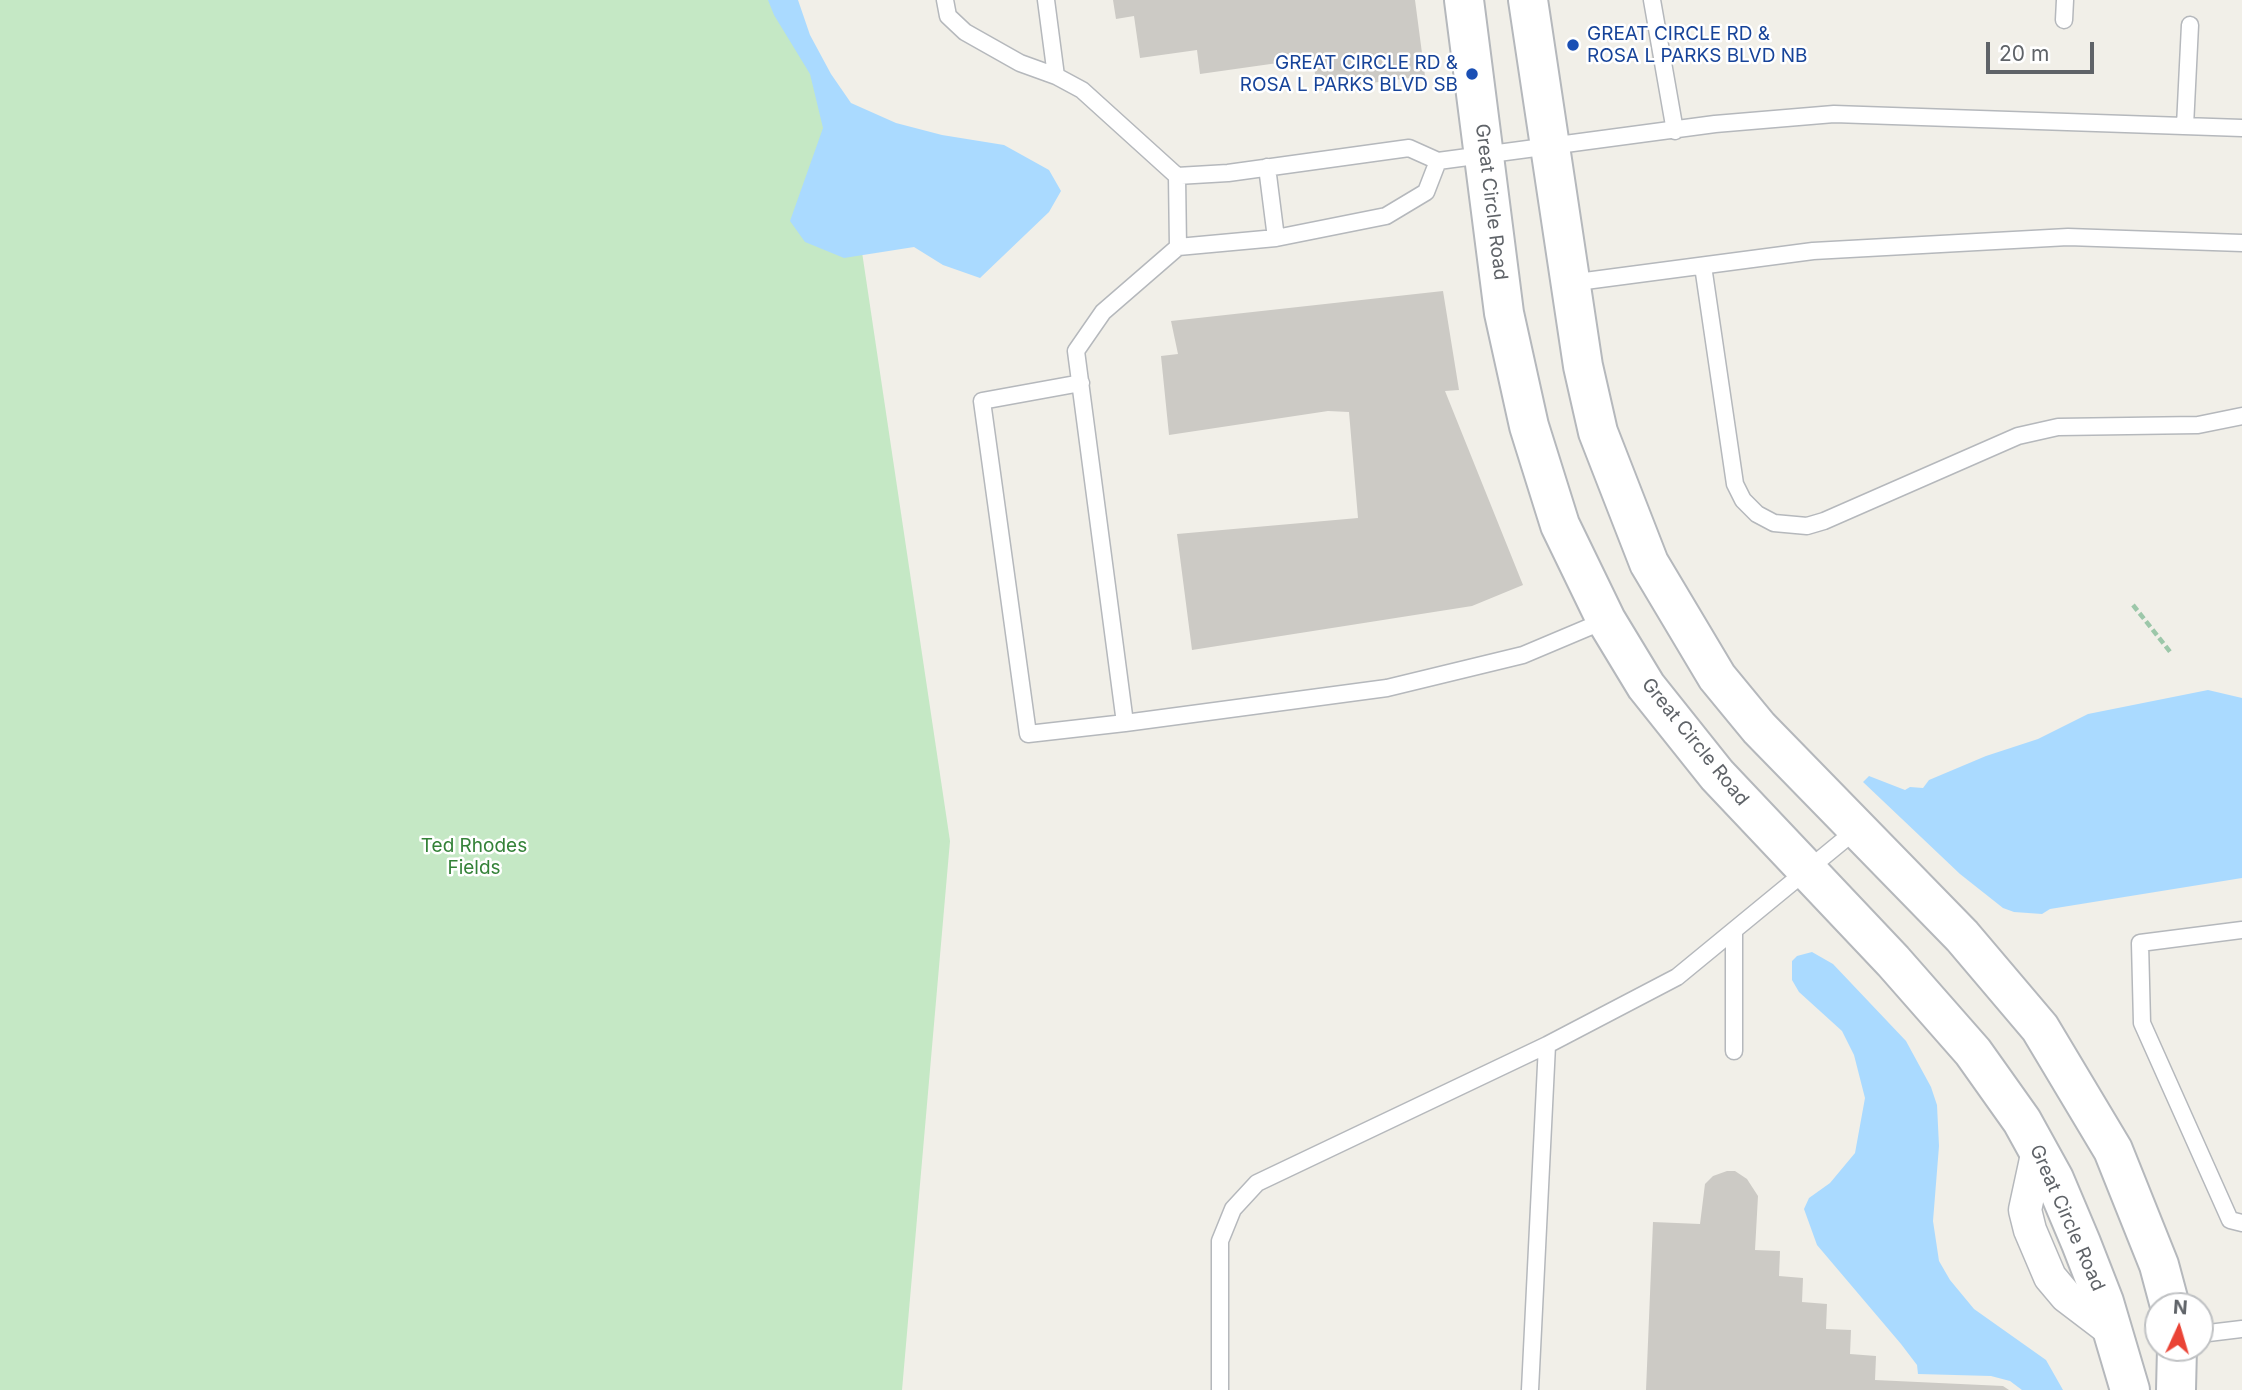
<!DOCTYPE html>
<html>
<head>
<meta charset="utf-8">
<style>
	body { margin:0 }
	#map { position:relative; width:2242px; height:1390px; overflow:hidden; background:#f1efe8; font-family:Inter,sans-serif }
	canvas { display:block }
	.north { position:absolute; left:2144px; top:1292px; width:70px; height:70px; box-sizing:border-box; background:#fff; border:2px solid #bfc1c3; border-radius:50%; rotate:4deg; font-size:19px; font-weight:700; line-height:28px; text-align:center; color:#5f6368 }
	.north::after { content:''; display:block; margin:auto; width:24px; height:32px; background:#ea4335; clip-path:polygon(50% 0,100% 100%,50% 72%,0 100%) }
	.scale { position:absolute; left:1986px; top:42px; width:108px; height:32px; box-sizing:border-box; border:4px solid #5f6368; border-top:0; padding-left:9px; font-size:21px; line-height:24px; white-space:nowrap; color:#5f6368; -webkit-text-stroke:5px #fff; paint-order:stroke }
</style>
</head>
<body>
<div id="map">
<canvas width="2242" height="1390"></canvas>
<div class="north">N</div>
<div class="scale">20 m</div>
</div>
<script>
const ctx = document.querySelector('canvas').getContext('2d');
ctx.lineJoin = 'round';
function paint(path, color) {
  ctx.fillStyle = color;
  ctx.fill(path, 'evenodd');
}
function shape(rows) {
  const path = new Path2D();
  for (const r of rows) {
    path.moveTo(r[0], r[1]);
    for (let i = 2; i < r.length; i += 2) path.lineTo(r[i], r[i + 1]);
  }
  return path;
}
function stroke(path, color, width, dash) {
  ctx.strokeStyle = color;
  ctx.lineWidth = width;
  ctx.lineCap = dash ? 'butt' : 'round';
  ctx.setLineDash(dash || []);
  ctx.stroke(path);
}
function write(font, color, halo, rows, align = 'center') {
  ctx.font = font + ' Inter,sans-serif';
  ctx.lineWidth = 5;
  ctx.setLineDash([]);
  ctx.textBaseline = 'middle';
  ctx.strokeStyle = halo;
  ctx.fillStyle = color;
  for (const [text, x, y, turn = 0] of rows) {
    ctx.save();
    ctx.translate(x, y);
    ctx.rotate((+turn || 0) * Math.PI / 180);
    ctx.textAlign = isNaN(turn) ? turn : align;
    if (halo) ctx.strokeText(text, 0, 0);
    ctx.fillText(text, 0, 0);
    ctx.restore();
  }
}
const green = shape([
	[0,0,790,0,846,145,950,841,902,1390,0,1390]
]);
const water = shape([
	[768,0,798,0,810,35,831,74,851,103,896,123,942,135,1004,145,1049,170,1061,191,1049,212,980,278,943,265,914,247,844,258,805,242,790,221,823,128,810,74,774,15],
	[2208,690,2242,698,2242,878,2050,909,2042,914,2014,912,2003,908,1960,874,1863,782,1869,776,1905,790,1910,787,1923,788,1929,780,1986,756,2038,739,2088,714],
	[1812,952,1833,964,1906,1041,1931,1087,1937,1105,1939,1146,1933,1221,1939,1261,1950,1280,1974,1309,2046,1360,2063,1390,2022,1390,2010,1381,1991,1376,1918,1374,1917,1365,1901,1344,1817,1245,1804,1209,1809,1198,1830,1183,1855,1153,1865,1098,1854,1055,1842,1031,1799,992,1792,980,1792,961,1797,956]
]);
const building = shape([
	[1113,0,1415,0,1425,76,1317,90,1313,58,1200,74,1197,50,1140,58,1134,16,1116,19],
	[1443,291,1459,390,1445,391,1523,585,1472,606,1192,650,1177,534,1358,518,1349,412,1328,411,1169,435,1161,356,1178,354,1171,321],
	[1727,1171,1735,1171,1747,1179,1758,1196,1755,1250,1780,1251,1779,1276,1803,1278,1802,1302,1827,1304,1826,1329,1851,1330,1850,1354,1876,1356,1875,1380,2003,1386,2009,1390,1646,1390,1653,1222,1700,1224,1705,1184,1713,1176]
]);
const path = shape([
	[2133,605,2171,653]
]);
const service = shape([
	[945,0,948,16,965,32,1020,63,1056,76,1082,90,1177,176,1228,173,1409,148,1438,161,1715,124,1834,114,2242,128],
	[1046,0,1056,76],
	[1652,0,1675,131],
	[2064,20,2065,0],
	[2185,126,2190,25],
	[1438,161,1426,192,1386,216,1276,238,1178,247,1103,312,1076,351,1125,723,1387,688,1523,655,1606,620],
	[1267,167,1276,238],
	[1177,176,1178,247],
	[1703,266,1735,484,1743,500,1757,514,1774,523,1807,526,1824,521,2018,436,2058,427,2198,425,2242,416],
	[1570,283,1813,251,2068,237,2242,243],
	[1081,383,982,401,1028,734,1125,723],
	[2242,930,2140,943,2142,1023,2230,1220,2242,1223],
	[1734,1051,1734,931],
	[2200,1334,2242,1329],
	[1220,1390,1220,1241,1233,1209,1257,1183,1547,1045,1677,977,1856,830],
	[1530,1390,1547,1045]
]);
const minor = shape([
	[2038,1150,2025,1210,2030,1230,2050,1277,2066,1296,2112,1331]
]);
const tertiary = shape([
	[1464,0,1504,313,1529,426,1560,525,1606,620,1646,686,1717,775,1893,961,1973,1052,2022,1121,2054,1179,2081,1243,2104,1302,2130,1390],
	[1528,0,1583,366,1598,432,1649,563,1717,677,1759,728,1962,936,2040,1028,2113,1150,2159,1265,2170,1306],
	[2176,1390,2177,1348]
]);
const markers = [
	[1573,45,7,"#1a4fb4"],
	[1472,74,7,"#1a4fb4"]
];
const transitNames = [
	["GREAT CIRCLE RD &",1587,34],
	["ROSA L PARKS BLVD NB",1587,56],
	["GREAT CIRCLE RD &",1458,63,"right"],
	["ROSA L PARKS BLVD SB",1458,85,"right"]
];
const streetNames = [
	["Great Circle Road",1491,202,83],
	["Great Circle Road",1695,742,51],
	["Great Circle Road",2067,1218,66]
];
const parkNames = [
	["Ted Rhodes",474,846],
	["Fields",474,868]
];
paint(green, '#c5e8c5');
paint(water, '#aadaff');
paint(building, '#cccac5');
stroke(service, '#b5b8bc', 19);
stroke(minor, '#b5b8bc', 35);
stroke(tertiary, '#b5b8bc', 42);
stroke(path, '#9cc7a9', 4.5, [7, 3.5]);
stroke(service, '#fff', 16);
stroke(minor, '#fff', 32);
stroke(tertiary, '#fff', 38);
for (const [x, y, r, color] of markers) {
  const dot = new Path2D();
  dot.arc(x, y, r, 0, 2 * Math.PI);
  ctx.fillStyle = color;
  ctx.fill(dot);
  stroke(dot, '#fff', 2.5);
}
write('19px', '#164399', '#fff', transitNames, 'left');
write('19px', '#5f6368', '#fff', streetNames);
write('19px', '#348238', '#fff', parkNames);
</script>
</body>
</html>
